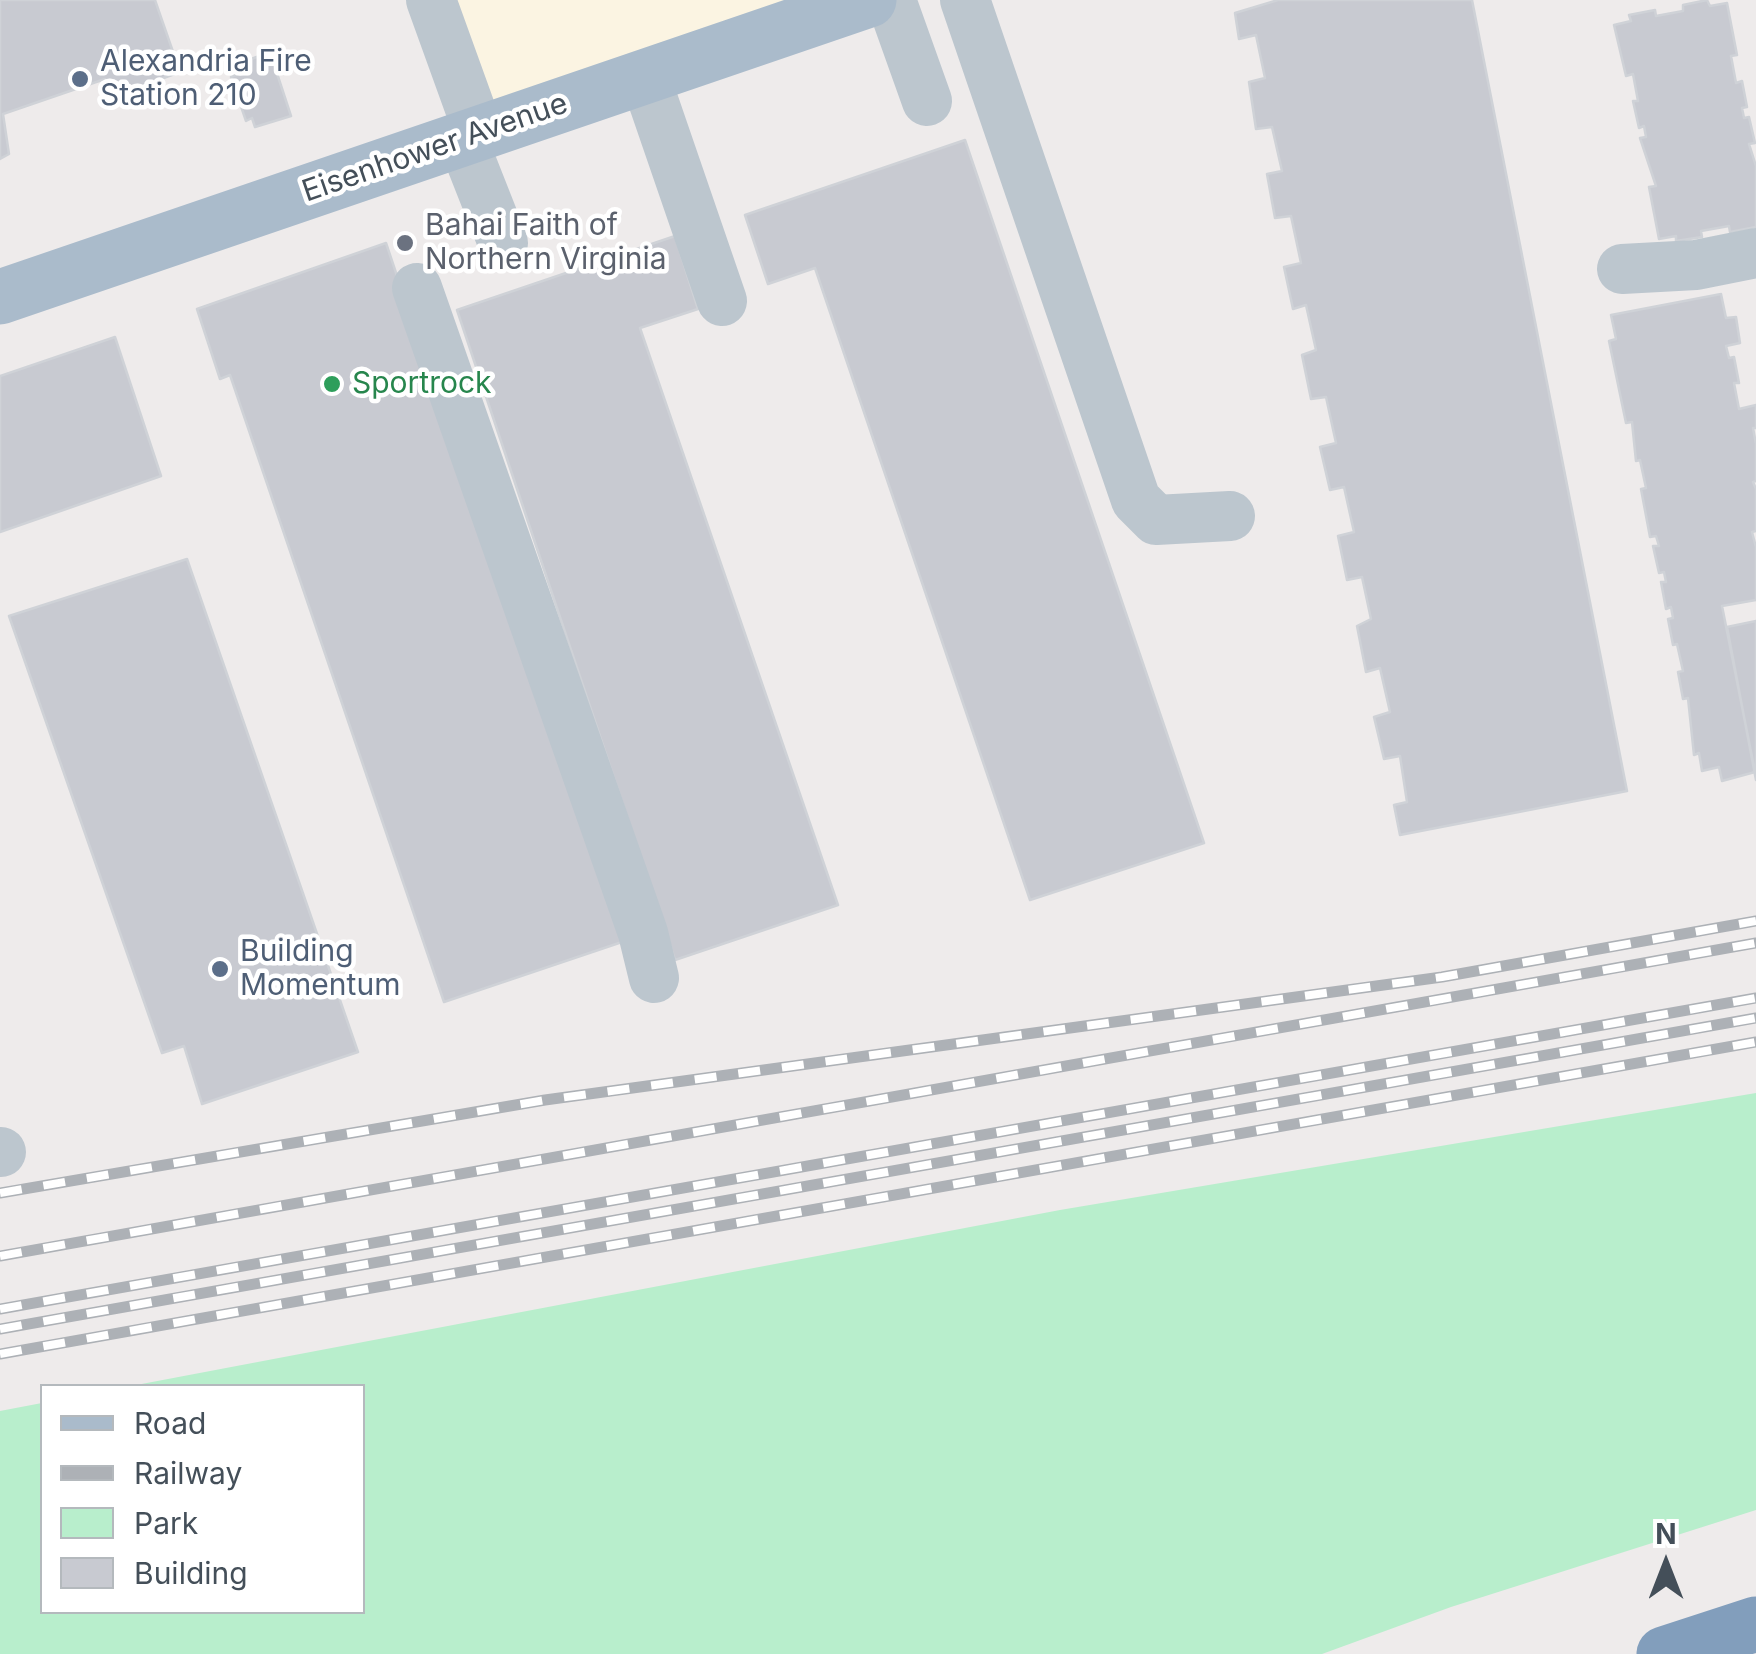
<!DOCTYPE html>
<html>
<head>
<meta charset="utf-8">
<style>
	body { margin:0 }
	#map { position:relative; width:1756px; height:1654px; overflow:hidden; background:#eeebeb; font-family:Inter,sans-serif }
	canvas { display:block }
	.legend { position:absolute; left:40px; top:1384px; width:325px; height:230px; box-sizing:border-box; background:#fff; border:2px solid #b4b9bd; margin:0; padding:12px 18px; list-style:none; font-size:30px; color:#444f59 }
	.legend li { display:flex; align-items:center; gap:20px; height:50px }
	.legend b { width:50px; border:2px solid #b4b9bd }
	.north { position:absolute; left:1616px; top:1514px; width:100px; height:100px; -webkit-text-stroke:8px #fff; paint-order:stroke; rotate:0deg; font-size:28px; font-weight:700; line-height:40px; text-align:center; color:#444f59 }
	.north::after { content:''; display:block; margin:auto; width:35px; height:45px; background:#444f59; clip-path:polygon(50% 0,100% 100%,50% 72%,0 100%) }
</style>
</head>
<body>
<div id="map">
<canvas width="1756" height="1654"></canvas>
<ul class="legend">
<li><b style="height:12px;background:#aabbcb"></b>Road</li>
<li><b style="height:12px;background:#adb1b6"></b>Railway</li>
<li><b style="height:28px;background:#b8eecc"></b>Park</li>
<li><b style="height:28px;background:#c8cad1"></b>Building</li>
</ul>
<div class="north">N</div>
</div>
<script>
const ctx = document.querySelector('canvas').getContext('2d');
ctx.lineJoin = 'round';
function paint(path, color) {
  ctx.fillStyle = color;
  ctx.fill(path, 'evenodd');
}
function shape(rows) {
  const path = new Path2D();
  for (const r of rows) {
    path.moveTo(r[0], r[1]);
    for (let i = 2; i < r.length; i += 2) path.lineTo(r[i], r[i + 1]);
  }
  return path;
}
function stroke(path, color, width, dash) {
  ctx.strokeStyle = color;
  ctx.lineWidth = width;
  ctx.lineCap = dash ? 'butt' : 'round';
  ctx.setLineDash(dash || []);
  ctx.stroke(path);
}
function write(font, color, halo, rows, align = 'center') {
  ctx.font = font + ' Inter,sans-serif';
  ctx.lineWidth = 9;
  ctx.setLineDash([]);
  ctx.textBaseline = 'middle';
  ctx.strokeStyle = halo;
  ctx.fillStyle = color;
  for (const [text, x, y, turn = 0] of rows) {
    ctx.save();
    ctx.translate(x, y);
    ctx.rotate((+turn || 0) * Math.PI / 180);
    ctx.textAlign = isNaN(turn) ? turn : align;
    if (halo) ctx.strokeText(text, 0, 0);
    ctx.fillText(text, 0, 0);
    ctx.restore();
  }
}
const commercial = shape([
	[457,0,872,0,496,127]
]);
const green = shape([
	[1756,1093,1756,1510,1451,1607,1322,1654,0,1654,0,1411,42,1403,42,1612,362,1612,362,1386,131,1386,1060,1210]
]);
const building = shape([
	[0,0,155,0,180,72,161,79,164,87,114,102,105,79,3,114,9,154,0,159,0,0],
	[1278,0,1472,0,1627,791,1400,835,1394,805,1407,802,1400,756,1384,759,1374,717,1390,712,1380,668,1366,672,1357,626,1371,619,1362,577,1347,580,1338,536,1354,532,1344,487,1330,490,1320,447,1336,443,1326,397,1311,399,1302,355,1316,350,1306,305,1293,309,1284,267,1301,263,1291,216,1275,218,1267,174,1282,171,1272,127,1256,129,1249,82,1265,78,1256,35,1239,39,1235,13,1278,0],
	[1707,0,1710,6,1727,3,1737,55,1731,56,1736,83,1742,81,1747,107,1742,108,1744,118,1749,117,1755,143,1749,144,1756,166,1756,227,1730,232,1729,226,1701,231,1702,237,1676,241,1676,236,1659,239,1649,187,1656,186,1640,138,1646,137,1644,126,1639,128,1633,101,1638,101,1633,74,1626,76,1614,25,1631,21,1629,15,1655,10,1656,16,1683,11,1683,5,1707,0],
	[270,52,291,116,255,127,252,118,246,121,231,77,238,74,235,65,270,52],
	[965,140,1204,843,1030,900,815,268,768,284,745,215,965,140],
	[675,236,698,309,640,328,838,905,675,960,457,310,675,236],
	[386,243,523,652,625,941,444,1002,230,375,220,379,197,309,386,243],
	[1721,294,1726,318,1736,317,1740,343,1726,346,1729,358,1734,357,1739,383,1734,383,1739,409,1756,405,1756,428,1753,428,1756,444,1756,481,1753,482,1756,489,1756,531,1752,532,1756,547,1756,600,1722,606,1755,772,1722,781,1719,767,1702,771,1699,753,1694,755,1688,698,1683,699,1678,672,1683,671,1677,644,1673,645,1668,619,1673,618,1671,607,1666,609,1661,582,1666,582,1664,572,1659,573,1653,546,1659,546,1656,536,1650,537,1641,489,1646,488,1640,460,1636,461,1632,422,1626,423,1609,341,1616,339,1611,315,1721,294],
	[115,337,161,476,0,532,0,376,115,337],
	[187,559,358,1052,202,1104,184,1046,162,1053,9,616,187,559],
	[1756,621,1756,780,1727,627,1756,621]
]);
const minor = shape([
	[431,0,479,133],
	[891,0,927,101],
	[965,0,1136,500,1156,520,1230,516],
	[645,77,722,301],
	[462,139,503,243],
	[1622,269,1696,265,1756,253],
	[417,288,643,933,654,978],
	[0,1152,1,1152]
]);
const major = shape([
	[0,297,869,0]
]);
const highway = shape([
	[1664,1654,1756,1624]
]);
const rail = shape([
	[0,1193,545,1100,1442,977,1756,921],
	[0,1256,1756,943],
	[0,1309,1756,998],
	[0,1329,1756,1018],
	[0,1354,1756,1042]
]);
const markers = [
	[80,79,10,"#5c6f8a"],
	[405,243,10,"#6b7280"],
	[332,384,10,"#2e9e5b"],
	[220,969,10,"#5c6f8a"]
];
const serviceNames = [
	["Alexandria Fire",100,62],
	["Station 210",100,96],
	["Building",240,952],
	["Momentum",240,986]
];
const streetNames = [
	["Eisenhower Avenue",435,148,-19]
];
const worshipNames = [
	["Bahai Faith of",425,226],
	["Northern Virginia",425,260]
];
const leisureNames = [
	["Sportrock",352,384]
];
paint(commercial, '#fbf4e2');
paint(green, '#b8eecc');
paint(building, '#c8cad1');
stroke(building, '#cfd2d7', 2.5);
stroke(minor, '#bcc6ce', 50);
stroke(major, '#aabbcb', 55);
stroke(highway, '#829ebc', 55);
stroke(rail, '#adb1b6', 11);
stroke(rail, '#fff', 8, [22]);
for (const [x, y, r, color] of markers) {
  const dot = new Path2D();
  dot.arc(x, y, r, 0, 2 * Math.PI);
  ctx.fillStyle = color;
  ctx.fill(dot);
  stroke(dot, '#fff', 4);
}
write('30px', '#4e5e75', '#fff', serviceNames, 'left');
write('30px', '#444f59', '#fff', streetNames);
write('30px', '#5b616d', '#fff', worshipNames, 'left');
write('30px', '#27864d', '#fff', leisureNames, 'left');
</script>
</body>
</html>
